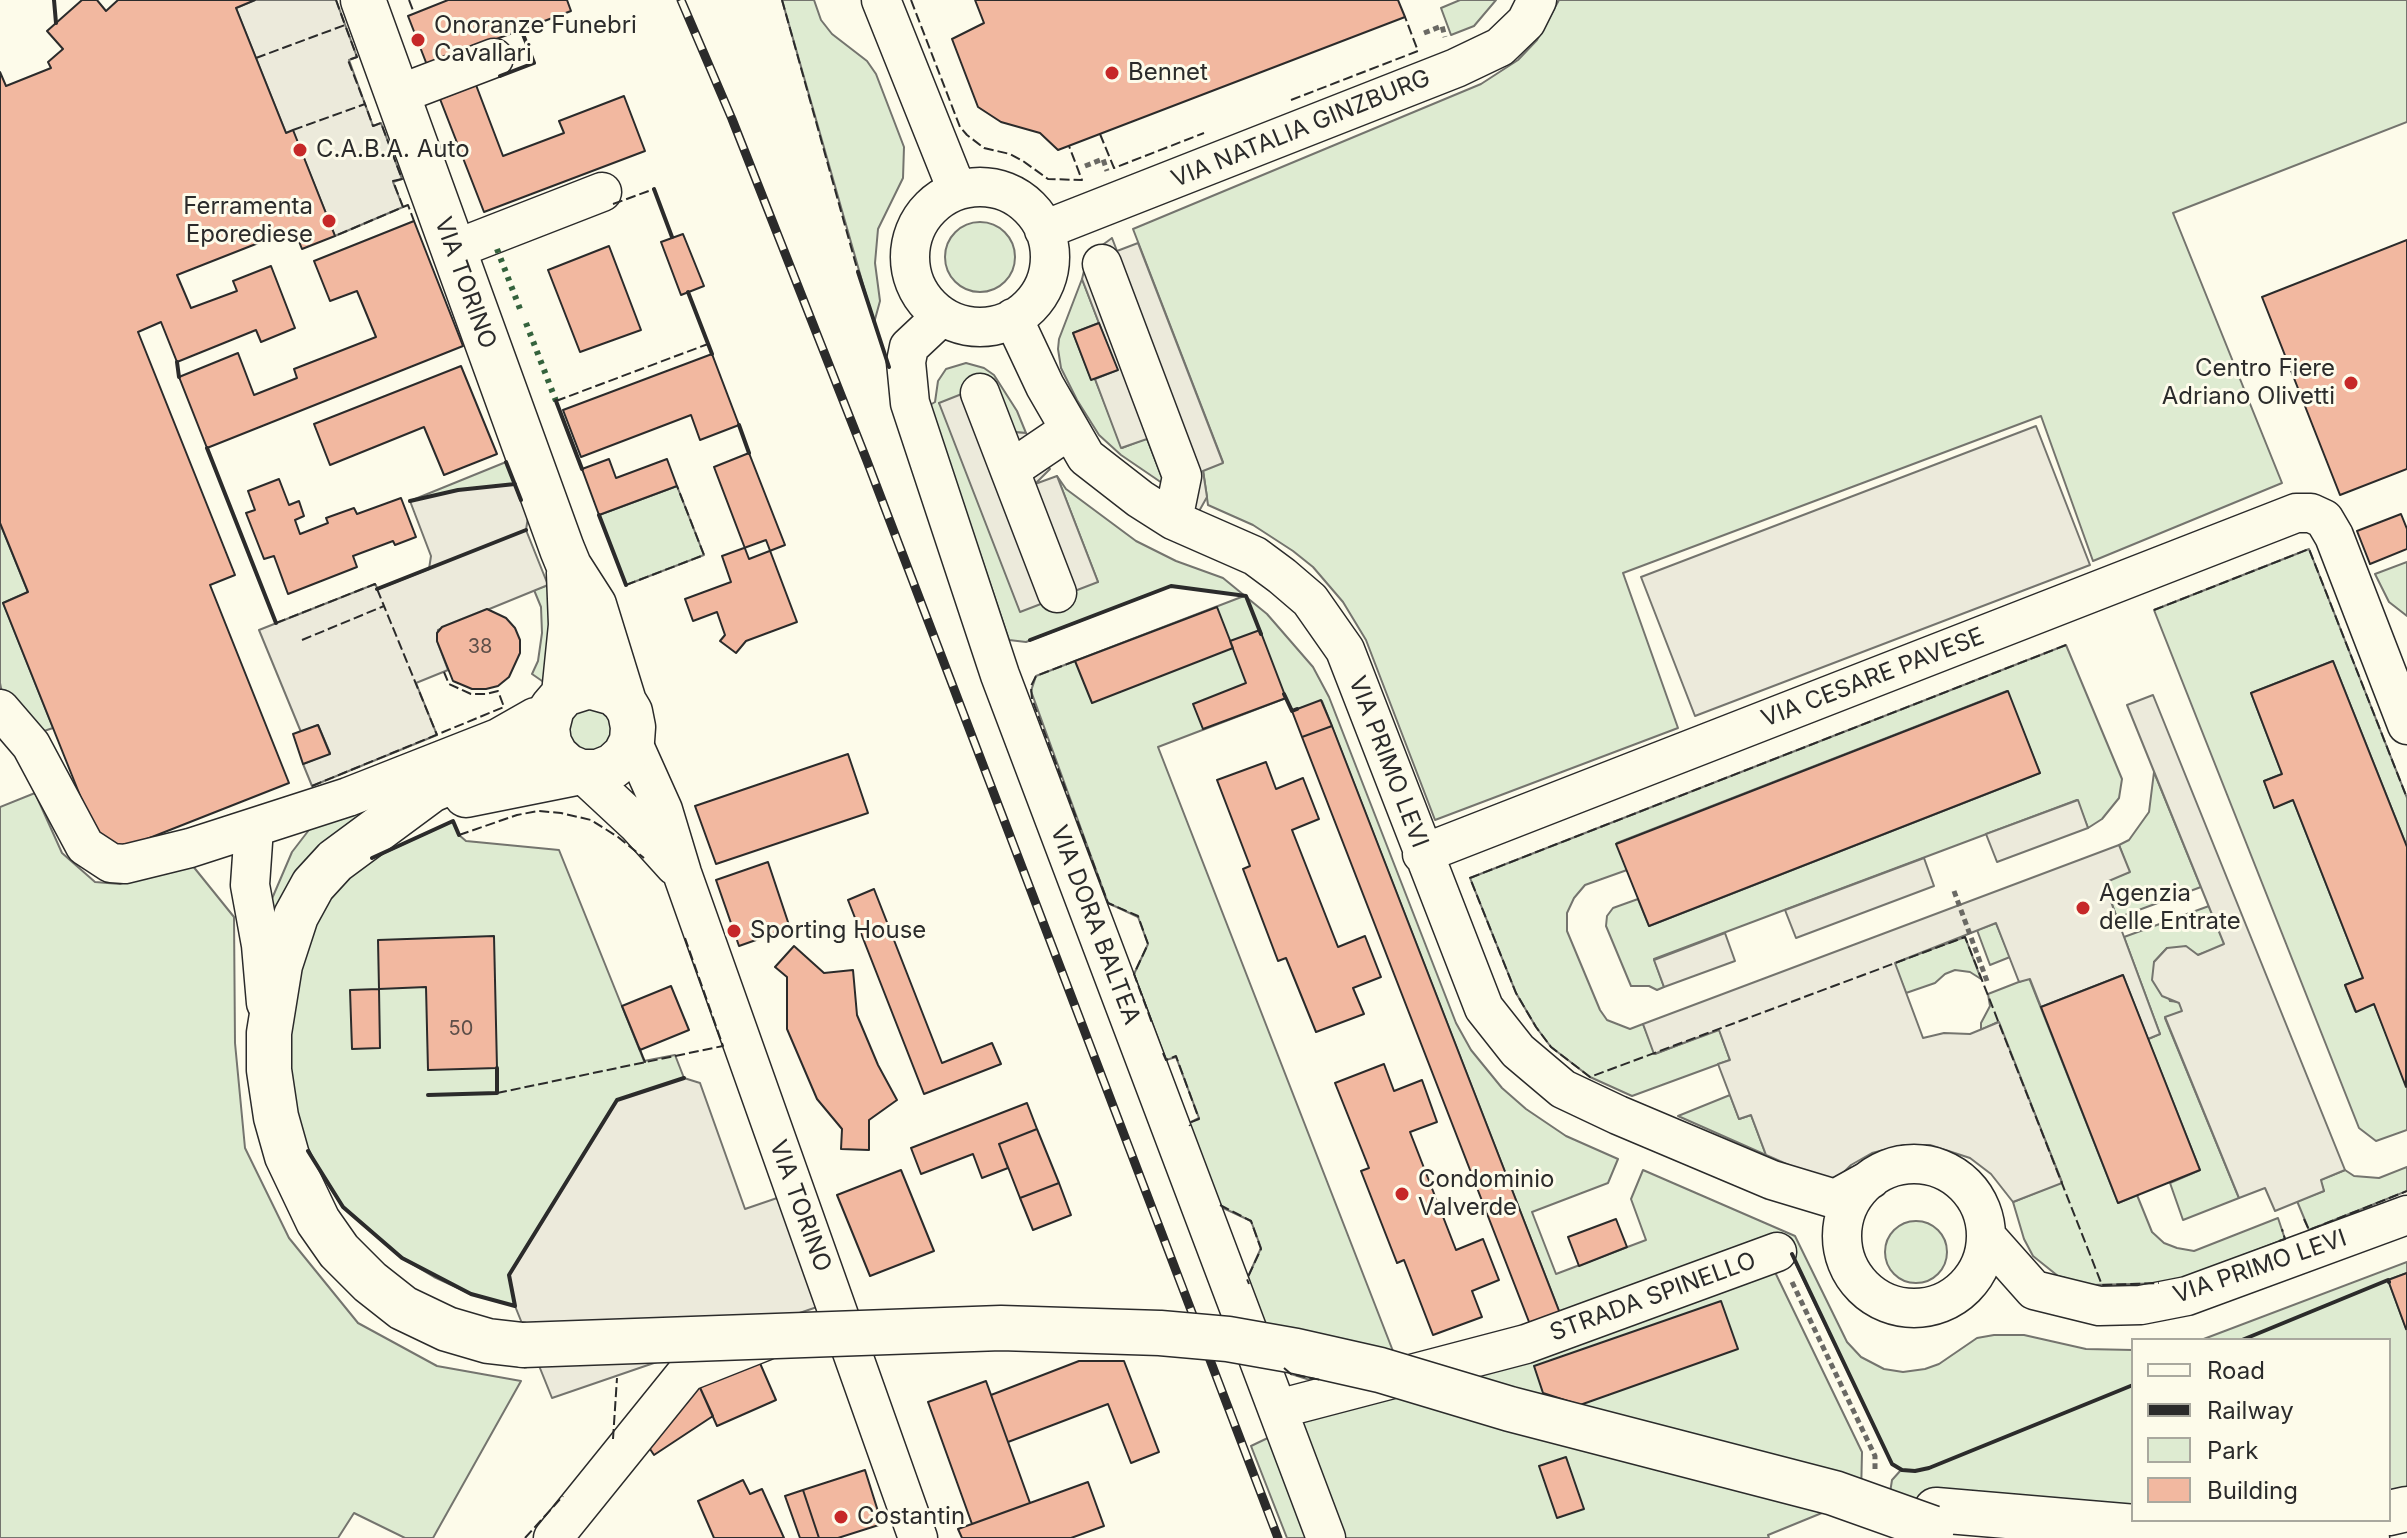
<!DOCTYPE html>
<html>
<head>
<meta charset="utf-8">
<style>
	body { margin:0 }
	#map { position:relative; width:2407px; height:1538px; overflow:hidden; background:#fdfbea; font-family:Inter,sans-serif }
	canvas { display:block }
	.legend { position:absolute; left:2131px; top:1338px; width:260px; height:184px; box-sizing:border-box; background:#fdfbea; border:2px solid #a9a89e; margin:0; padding:10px 14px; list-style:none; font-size:24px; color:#2b2b2b }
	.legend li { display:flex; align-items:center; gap:16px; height:40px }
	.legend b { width:40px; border:2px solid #a9a89e }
</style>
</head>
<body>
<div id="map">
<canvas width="2407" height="1538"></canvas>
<ul class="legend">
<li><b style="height:10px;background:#fdfbea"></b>Road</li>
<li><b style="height:10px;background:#2b2b2b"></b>Railway</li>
<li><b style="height:22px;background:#deebd1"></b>Park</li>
<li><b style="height:22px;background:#f2b8a0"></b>Building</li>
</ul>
</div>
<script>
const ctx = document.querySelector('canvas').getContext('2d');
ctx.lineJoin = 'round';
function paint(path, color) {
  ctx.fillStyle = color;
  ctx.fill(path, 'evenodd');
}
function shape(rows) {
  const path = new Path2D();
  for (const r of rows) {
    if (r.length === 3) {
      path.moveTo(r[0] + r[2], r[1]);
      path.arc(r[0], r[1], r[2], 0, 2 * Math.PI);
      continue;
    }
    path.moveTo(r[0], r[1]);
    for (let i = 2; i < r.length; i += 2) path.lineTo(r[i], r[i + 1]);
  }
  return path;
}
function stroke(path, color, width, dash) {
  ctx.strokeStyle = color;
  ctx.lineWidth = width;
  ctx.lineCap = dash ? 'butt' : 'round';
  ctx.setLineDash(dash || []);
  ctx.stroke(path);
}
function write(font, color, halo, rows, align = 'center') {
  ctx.font = font + ' Inter,sans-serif';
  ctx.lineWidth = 6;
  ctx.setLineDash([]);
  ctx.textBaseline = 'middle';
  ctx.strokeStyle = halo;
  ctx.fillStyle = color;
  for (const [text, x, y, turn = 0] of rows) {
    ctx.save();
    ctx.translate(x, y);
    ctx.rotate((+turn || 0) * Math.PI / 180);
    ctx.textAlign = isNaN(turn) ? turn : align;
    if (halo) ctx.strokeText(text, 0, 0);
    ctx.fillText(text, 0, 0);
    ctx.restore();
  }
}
const green = shape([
	[782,0,814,0,821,20,832,34,867,61,876,74,904,147,903,178,878,229,875,263,880,301,874,323,782,0],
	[1460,0,1496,0,1474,26,1451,35,1441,8,1460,0],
	[1559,0,2407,0,2407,122,2173,213,2282,483,2093,561,2041,416,1623,573,1678,728,1435,820,1366,640,1343,602,1313,567,1293,551,1253,525,1208,505,1203,470,1223,462,1133,229,1481,84,1518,60,1537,40,1559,0],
	[980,257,35],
	[1082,279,1099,323,1073,333,1091,379,1095,379,1122,448,1147,438,1165,485,1121,455,1099,435,1077,400,1061,368,1058,349,1059,339,1082,279],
	[966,363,984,368,994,375,1017,411,1026,433,1012,432,939,403,1098,582,1057,476,1066,489,1136,541,1176,561,1223,578,1267,614,1313,667,1329,697,1456,1023,1471,1050,1502,1088,1526,1109,1566,1136,1618,1159,1608,1183,1532,1212,1556,1274,1646,1240,1631,1199,1643,1170,1795,1236,1847,1342,1861,1357,1884,1369,1903,1372,1925,1369,1939,1364,1977,1338,1994,1335,2024,1335,2086,1349,2133,1350,2133,1519,1889,1499,1892,1480,1901,1470,1892,1464,1782,1235,1561,1316,1322,701,1292,711,1286,698,1158,747,1398,1364,1331,1381,1307,1379,1291,1374,1279,1365,1247,1279,1261,1248,1251,1221,1221,1207,1189,1123,1199,1118,1176,1057,1166,1060,1134,974,1148,944,1138,917,1108,903,1031,691,1036,676,1244,596,1171,586,1026,642,1009,640,930,405,935,402,938,381,946,369,966,363],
	[506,462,515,484,458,490,410,501,506,462],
	[677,486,704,555,626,585,599,515,677,486],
	[0,523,28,592,3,603,53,728,41,732,4,703,0,683,0,523],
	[2309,549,2407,798,2407,847,2333,661,2251,693,2282,774,2264,781,2274,807,2293,800,2363,978,2345,985,2355,1011,2374,1004,2407,1086,2407,1130,2376,1141,2359,1128,2154,610,2309,549],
	[2407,562,2407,616,2389,602,2375,574,2407,562],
	[548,585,552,591,545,683,532,674,538,661,542,633,541,607,534,590,548,585],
	[2066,645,2122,779,2119,798,2102,819,2088,828,2077,800,1654,959,1664,987,1657,990,1649,986,1631,986,1606,926,1607,916,1613,908,1638,899,1649,926,2040,773,2007,691,1617,843,1627,870,1585,885,1574,898,1567,913,1567,931,1600,1010,1607,1020,1630,1029,1643,1024,1655,1054,1719,1029,1730,1060,1632,1096,1590,1077,1551,1047,1536,1027,1516,993,1470,878,2066,645],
	[574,708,610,709,614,744,583,755,564,731,574,708],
	[2154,772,2201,887,2117,918,2104,882,2129,872,2119,845,2129,840,2149,812,2154,772],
	[35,793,62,853,95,882,120,884,188,860,234,917,235,1043,245,1148,289,1238,358,1323,437,1366,521,1381,433,1538,405,1538,354,1513,338,1538,0,1538,0,807,35,793],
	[387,800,270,936,271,901,292,852,312,826,387,800],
	[453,821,459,835,466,841,559,850,644,1061,675,1055,684,1078,617,1100,509,1275,515,1306,471,1294,434,1277,402,1258,343,1207,325,1180,298,1133,286,1088,291,1002,318,906,369,860,453,821],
	[2209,906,2225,945,2198,955,2167,948,2154,962,2170,1001,2179,1002,2183,1011,2165,1018,2239,1198,2183,1220,2170,1183,2200,1170,2148,1039,2160,1034,2124,937,2209,906],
	[1996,923,2010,957,1990,965,1977,930,1996,923],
	[1965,937,1981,979,1970,972,1955,970,1945,974,1935,983,1906,993,1894,963,1965,937],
	[2029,978,2118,1203,2137,1195,2152,1232,2164,1243,2177,1248,2194,1251,2278,1218,2285,1239,2173,1283,2090,1285,2058,1276,2033,1256,2024,1239,2013,1202,2062,1182,1998,1022,1981,1030,1981,1023,1990,1006,1988,994,2029,978],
	[1730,1095,1739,1119,1751,1115,1766,1155,1678,1116,1730,1095],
	[2407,1167,2407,1191,2309,1230,2297,1201,2324,1191,2320,1180,2345,1170,2354,1176,2379,1178,2407,1167],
	[1916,1252,31],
	[2407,1262,2407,1273,2388,1280,2407,1331,2407,1496,2389,1501,2389,1340,2201,1340,2407,1262],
	[1773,1268,1862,1452,1861,1497,1768,1535,1769,1538,1344,1538,1300,1419,1773,1268],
	[1274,1435,1313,1538,1287,1538,1251,1446,1274,1435]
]);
const parking = shape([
	[255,0,336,0,357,57,349,60,373,126,381,123,402,179,393,182,403,207,335,236,293,131,286,133,236,8,255,0],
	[1112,238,1117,251,1138,243,1223,463,1203,471,1207,497,1198,513,1165,485,1147,439,1121,448,1095,379,1117,370,1082,279,1085,267,1097,249,1112,238],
	[992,382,1012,432,1026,433,1050,469,1035,484,1057,476,1098,582,1020,612,939,403,992,382],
	[2036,426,2090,565,1695,716,1641,577,2036,426],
	[515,484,528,517,526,530,548,585,438,630,437,641,448,670,416,683,437,735,312,786,303,764,330,753,318,725,301,732,259,630,375,584,378,589,429,569,431,556,410,501,458,490,515,484],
	[2153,695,2345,1170,2321,1180,2324,1191,2275,1211,2265,1188,2239,1198,2165,1017,2182,1011,2179,1003,2162,996,2152,980,2154,962,2167,948,2186,946,2198,955,2224,944,2127,705,2153,695],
	[2078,800,2088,828,1997,862,1986,834,2078,800],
	[2119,845,2130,872,2104,883,2160,1034,2148,1039,2123,975,2041,1007,2030,979,2019,982,1996,923,1895,963,1923,1038,1944,1033,1970,1034,1999,1022,2062,1183,2013,1202,1991,1174,1970,1158,1930,1145,1904,1145,1872,1153,1851,1165,1832,1184,1766,1155,1751,1115,1739,1119,1718,1064,1730,1060,1719,1030,1654,1054,1643,1024,2119,845],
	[1924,858,1934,886,1796,938,1785,910,1924,858],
	[1725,933,1735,961,1664,987,1654,960,1725,933],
	[684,1078,700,1083,745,1209,780,1197,817,1307,552,1398,515,1306,509,1275,617,1100,684,1078]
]);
const building = shape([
	[82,0,97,0,106,11,118,0,255,0,236,8,286,133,293,130,335,236,302,249,294,229,177,275,191,308,237,291,233,281,271,266,295,328,261,342,256,330,177,362,161,322,138,332,235,575,210,585,289,783,119,850,95,833,3,603,28,592,0,523,0,72,6,86,51,68,48,62,63,49,47,31,82,0],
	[448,0,567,0,571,11,427,65,408,16,448,0],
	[975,0,1398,0,1405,17,1058,150,1040,133,1001,122,978,107,952,39,984,23,975,0],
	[476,85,503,156,564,133,559,121,624,96,645,151,484,212,440,99,476,85],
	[414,221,463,346,207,448,179,377,238,353,254,395,297,378,294,369,376,337,357,291,330,301,314,261,414,221],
	[683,234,704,286,681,295,661,242,683,234],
	[2407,240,2407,469,2340,495,2262,297,2407,240],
	[609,246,641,330,580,352,548,270,609,246],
	[1099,323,1118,370,1091,380,1073,333,1099,323],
	[712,354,739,425,700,440,691,415,581,457,563,410,712,354],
	[461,366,497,454,444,475,424,427,330,465,314,424,461,366],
	[749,453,785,545,749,559,714,467,749,453],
	[609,459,616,478,667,459,677,486,599,515,582,469,609,459],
	[279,479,289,505,299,501,304,516,295,520,300,534,328,523,326,518,354,508,357,514,401,498,416,537,395,545,393,541,353,556,357,567,288,594,274,556,264,559,246,513,255,510,248,491,279,479],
	[2401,514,2407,529,2407,549,2370,564,2357,531,2401,514],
	[766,540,797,622,746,641,736,653,720,641,725,635,717,612,693,621,685,599,731,582,722,556,766,540],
	[1217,607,1233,648,1092,703,1075,661,1217,607],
	[487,609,506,618,515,628,520,640,520,653,509,677,498,686,486,689,472,689,453,681,437,641,437,633,442,627,487,609],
	[1260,630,1286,698,1203,729,1193,704,1246,683,1230,641,1260,630],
	[2333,661,2407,847,2406,1087,2374,1004,2356,1012,2345,985,2363,978,2293,800,2274,808,2264,781,2282,774,2251,693,2333,661],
	[2008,691,2040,773,1649,926,1616,844,2008,691],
	[1321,700,1332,726,1302,737,1292,711,1321,700],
	[318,725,330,754,303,764,293,734,318,725],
	[1332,726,1561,1316,1531,1327,1302,737,1332,726],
	[848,754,868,813,716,864,695,806,848,754],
	[1266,762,1276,789,1303,778,1319,819,1292,830,1338,947,1365,936,1381,977,1353,988,1364,1014,1316,1032,1286,958,1278,961,1243,869,1250,866,1217,780,1266,762],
	[768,862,790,928,739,946,716,880,768,862],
	[874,889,942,1063,992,1043,1001,1064,924,1094,848,900,874,889],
	[494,936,497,1068,428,1070,426,987,379,989,378,940,494,936],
	[794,946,824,973,853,970,857,1015,878,1065,897,1100,869,1120,869,1150,841,1149,842,1129,817,1099,787,1029,787,977,775,967,794,946],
	[2123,975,2200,1170,2118,1203,2041,1007,2123,975],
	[671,986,689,1030,640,1050,622,1006,671,986],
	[379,989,380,1048,352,1049,350,990,379,989],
	[1384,1064,1394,1091,1422,1080,1437,1122,1410,1132,1456,1250,1483,1239,1499,1280,1472,1291,1482,1317,1433,1335,1404,1260,1397,1263,1361,1171,1369,1168,1335,1083,1384,1064],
	[1027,1103,1037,1129,999,1144,1008,1168,982,1178,973,1154,921,1174,911,1148,1027,1103],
	[1037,1129,1059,1183,1020,1198,999,1144,1037,1129],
	[901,1170,934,1251,870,1276,837,1195,901,1170],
	[1059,1183,1071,1215,1033,1230,1020,1198,1059,1183],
	[1616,1219,1627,1247,1579,1266,1568,1237,1616,1219],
	[2407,1273,2407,1329,2406,1329,2388,1280,2407,1273],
	[1721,1301,1738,1349,1580,1405,1543,1393,1534,1366,1721,1301],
	[756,1354,776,1400,717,1426,697,1381,756,1354],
	[1079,1361,1124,1361,1159,1452,1131,1463,1108,1404,1008,1442,991,1395,1079,1361],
	[697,1381,713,1416,654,1455,646,1443,697,1381],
	[986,1381,1030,1503,972,1524,928,1402,986,1381],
	[1566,1457,1584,1509,1557,1518,1539,1466,1566,1457],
	[865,1470,882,1524,838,1538,819,1538,803,1490,865,1470],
	[743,1480,750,1494,762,1489,784,1538,714,1538,698,1501,743,1480],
	[1088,1482,1104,1526,1071,1538,962,1538,958,1529,1088,1482],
	[803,1490,819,1538,800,1538,785,1496,803,1490]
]);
const path = shape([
	[1424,33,1442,26,1445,37],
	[1085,166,1103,159,1107,171],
	[1954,891,1987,981],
	[1792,1282,1875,1456,1875,1469]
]);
const minor = shape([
	[881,0,957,190],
	[397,95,494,58],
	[980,257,70],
	[1044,230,1456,68,1500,47,1526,22,1537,0],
	[453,250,602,192],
	[1102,264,1182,476,1173,520],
	[942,316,909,347,906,362,910,403,1000,675,1326,1538],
	[1013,318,1045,386,1086,457,1140,499,1173,520,1255,556,1282,576,1310,600,1345,650,1484,1008,1518,1051,1563,1089,1618,1115,1772,1180,1835,1199,1871,1179],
	[980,393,1057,593],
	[1010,470,1069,430],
	[0,709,31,745,85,846,111,863,125,864,190,848,348,797,498,738,535,717],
	[632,741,663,810,682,873,918,1538],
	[581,772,637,824,675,866],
	[254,828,250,885,261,945,266,1003],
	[1422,854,2296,513,2311,513,2324,519,2334,536,2407,725],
	[1914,1236,72],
	[1986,1236,2034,1290,2099,1306,2141,1305,2187,1296,2407,1215],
	[1278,1409,1526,1344,1777,1252],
	[553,1538,687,1372,765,1341]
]);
const major = shape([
	[363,0,562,549,569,566,594,605,624,702,630,712,633,727,632,741,625,755,613,766,598,772,581,772,567,766,556,756,549,743,547,728,552,708,564,694,589,686,614,693,624,702],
	[564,694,571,625,569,573],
	[466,795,581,772],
	[523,1345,488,1341,447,1329,403,1308,370,1282,339,1251,318,1221,287,1156,276,1117,269,1070,269,1033,280,965,296,916,313,885,335,861,431,790,504,759,547,728],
	[1936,1510,2217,1534,2367,1538],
	[2389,1513,2407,1509]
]);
const rail = shape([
	[681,0,732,119,867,461,1278,1538]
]);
const majorBridge = shape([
	[523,1345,1001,1328,1160,1333,1228,1339,1296,1351,1380,1370,1510,1409,1834,1493,1932,1528]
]);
const hedge = shape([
	[497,249,520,309],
	[526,323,556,401]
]);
const fence = shape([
	[336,0,345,25],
	[409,0,414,13],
	[782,0,858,272],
	[911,0,960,127,967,135,984,148,1010,154,1023,161,1048,179,1082,180,1069,146],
	[256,58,345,25,357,57,348,60,365,104],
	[1291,100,1418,51,1405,17],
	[293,130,365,104,373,126,381,123,402,179,393,181,403,207,335,236],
	[1100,134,1114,168,1204,133],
	[613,204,654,189],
	[403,207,408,205,414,221],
	[556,401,708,344],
	[626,585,704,555,677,486],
	[2154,610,2309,549,2407,798],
	[276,623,375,584,384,606],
	[302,640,384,606,437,735],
	[2066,645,1470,878,1516,993,1536,1027,1551,1047,1590,1077,1965,937,2102,1285,2159,1283],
	[1075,661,1036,676,1031,686,1032,699,1108,903,1138,916,1148,944,1134,974,1152,1023],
	[312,786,504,707,498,691,486,694,471,694,449,684,444,672],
	[459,835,517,815,538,811,561,813,591,820,618,837,644,858],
	[639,1047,645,1062,640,1050],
	[1163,1053,1166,1060,1176,1056,1199,1119,1189,1123,1190,1126],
	[497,1093,723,1046,685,938],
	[1220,1205,1251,1221,1261,1249,1247,1279,1249,1284],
	[2304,1219,2309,1230,2407,1191],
	[2279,1241,2285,1239,2282,1229],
	[1284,1368,1291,1374,1321,1380],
	[613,1439,617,1378],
	[525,1538,563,1496]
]);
const wall = shape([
	[54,0,56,23],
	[500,76,534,63,521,29],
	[654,189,672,237],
	[858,272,889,367],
	[688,292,712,354],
	[177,362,179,377],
	[556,401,582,469],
	[739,425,749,453],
	[207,448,276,623],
	[506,462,521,500],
	[410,501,458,490,515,484],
	[599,515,626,585],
	[377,589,526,530],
	[1030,640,1171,586,1246,596,1261,634],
	[1284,694,1292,711,1297,709],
	[372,858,453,821,459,835],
	[428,1095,497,1093,497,1068],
	[308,1151,343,1207,402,1258,471,1294,515,1306,509,1275,617,1100,684,1078],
	[1792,1254,1892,1464,1902,1470,1915,1471,1929,1468,2133,1385],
	[2242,1340,2388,1280,2389,1282]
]);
const markers = [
	[418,40,8,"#c62828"],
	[1112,73,8,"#c62828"],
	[300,150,8,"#c62828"],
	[329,221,8,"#c62828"],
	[2351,383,8,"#c62828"],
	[2083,908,8,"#c62828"],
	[734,931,8,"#c62828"],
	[1402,1194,8,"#c62828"],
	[841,1517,8,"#c62828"]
];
const numberNames = [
	["38",480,647],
	["50",461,1029]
];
const poiNames = [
	["Onoranze Funebri",434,26],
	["Cavallari",434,54],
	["Bennet",1128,73],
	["C.A.B.A. Auto",316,150],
	["Ferramenta",313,207,"right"],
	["Eporediese",313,235,"right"],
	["Centro Fiere",2335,369,"right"],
	["Adriano Olivetti",2335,397,"right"],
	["Agenzia",2099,894],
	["delle Entrate",2099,922],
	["Sporting House",750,931],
	["Condominio",1418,1180],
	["Valverde",1418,1208],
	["Costantin",857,1517]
];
const streetNames = [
	["VIA NATALIA GINZBURG",1301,129,-22],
	["VIA TORINO",465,283,70],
	["VIA CESARE PAVESE",1873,678,-21],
	["VIA PRIMO LEVI",1388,762,69],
	["VIA DORA BALTEA",1095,925,69],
	["VIA TORINO",800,1206,70],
	["VIA PRIMO LEVI",2260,1267,-19],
	["STRADA SPINELLO",1653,1297,-20]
];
paint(green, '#deebd1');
stroke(green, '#74746e', 2);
paint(parking, '#eceadb');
stroke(parking, '#74746e', 2);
paint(building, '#f2b8a0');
stroke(building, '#2b2b2b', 2);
stroke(minor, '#2b2b2b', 41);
stroke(major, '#2b2b2b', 47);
stroke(path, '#6a6964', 5, [6, 4]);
stroke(minor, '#fdfbea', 38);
stroke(major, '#fdfbea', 44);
stroke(rail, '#2b2b2b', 9);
stroke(rail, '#fdfbea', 6, [18]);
stroke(majorBridge, '#2b2b2b', 47, []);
stroke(majorBridge, '#fdfbea', 44);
stroke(hedge, '#34623c', 6, [4, 6]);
stroke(fence, '#2b2b2b', 2, [10, 4]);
stroke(wall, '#2b2b2b', 4);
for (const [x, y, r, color] of markers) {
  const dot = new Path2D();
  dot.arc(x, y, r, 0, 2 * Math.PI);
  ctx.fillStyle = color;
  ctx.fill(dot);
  stroke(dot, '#fdfbea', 3);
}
write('20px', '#5d4e48', null, numberNames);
write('24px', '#2b2b2b', '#fdfbea', poiNames, 'left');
write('24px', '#2b2b2b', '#fdfbea', streetNames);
</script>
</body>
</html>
